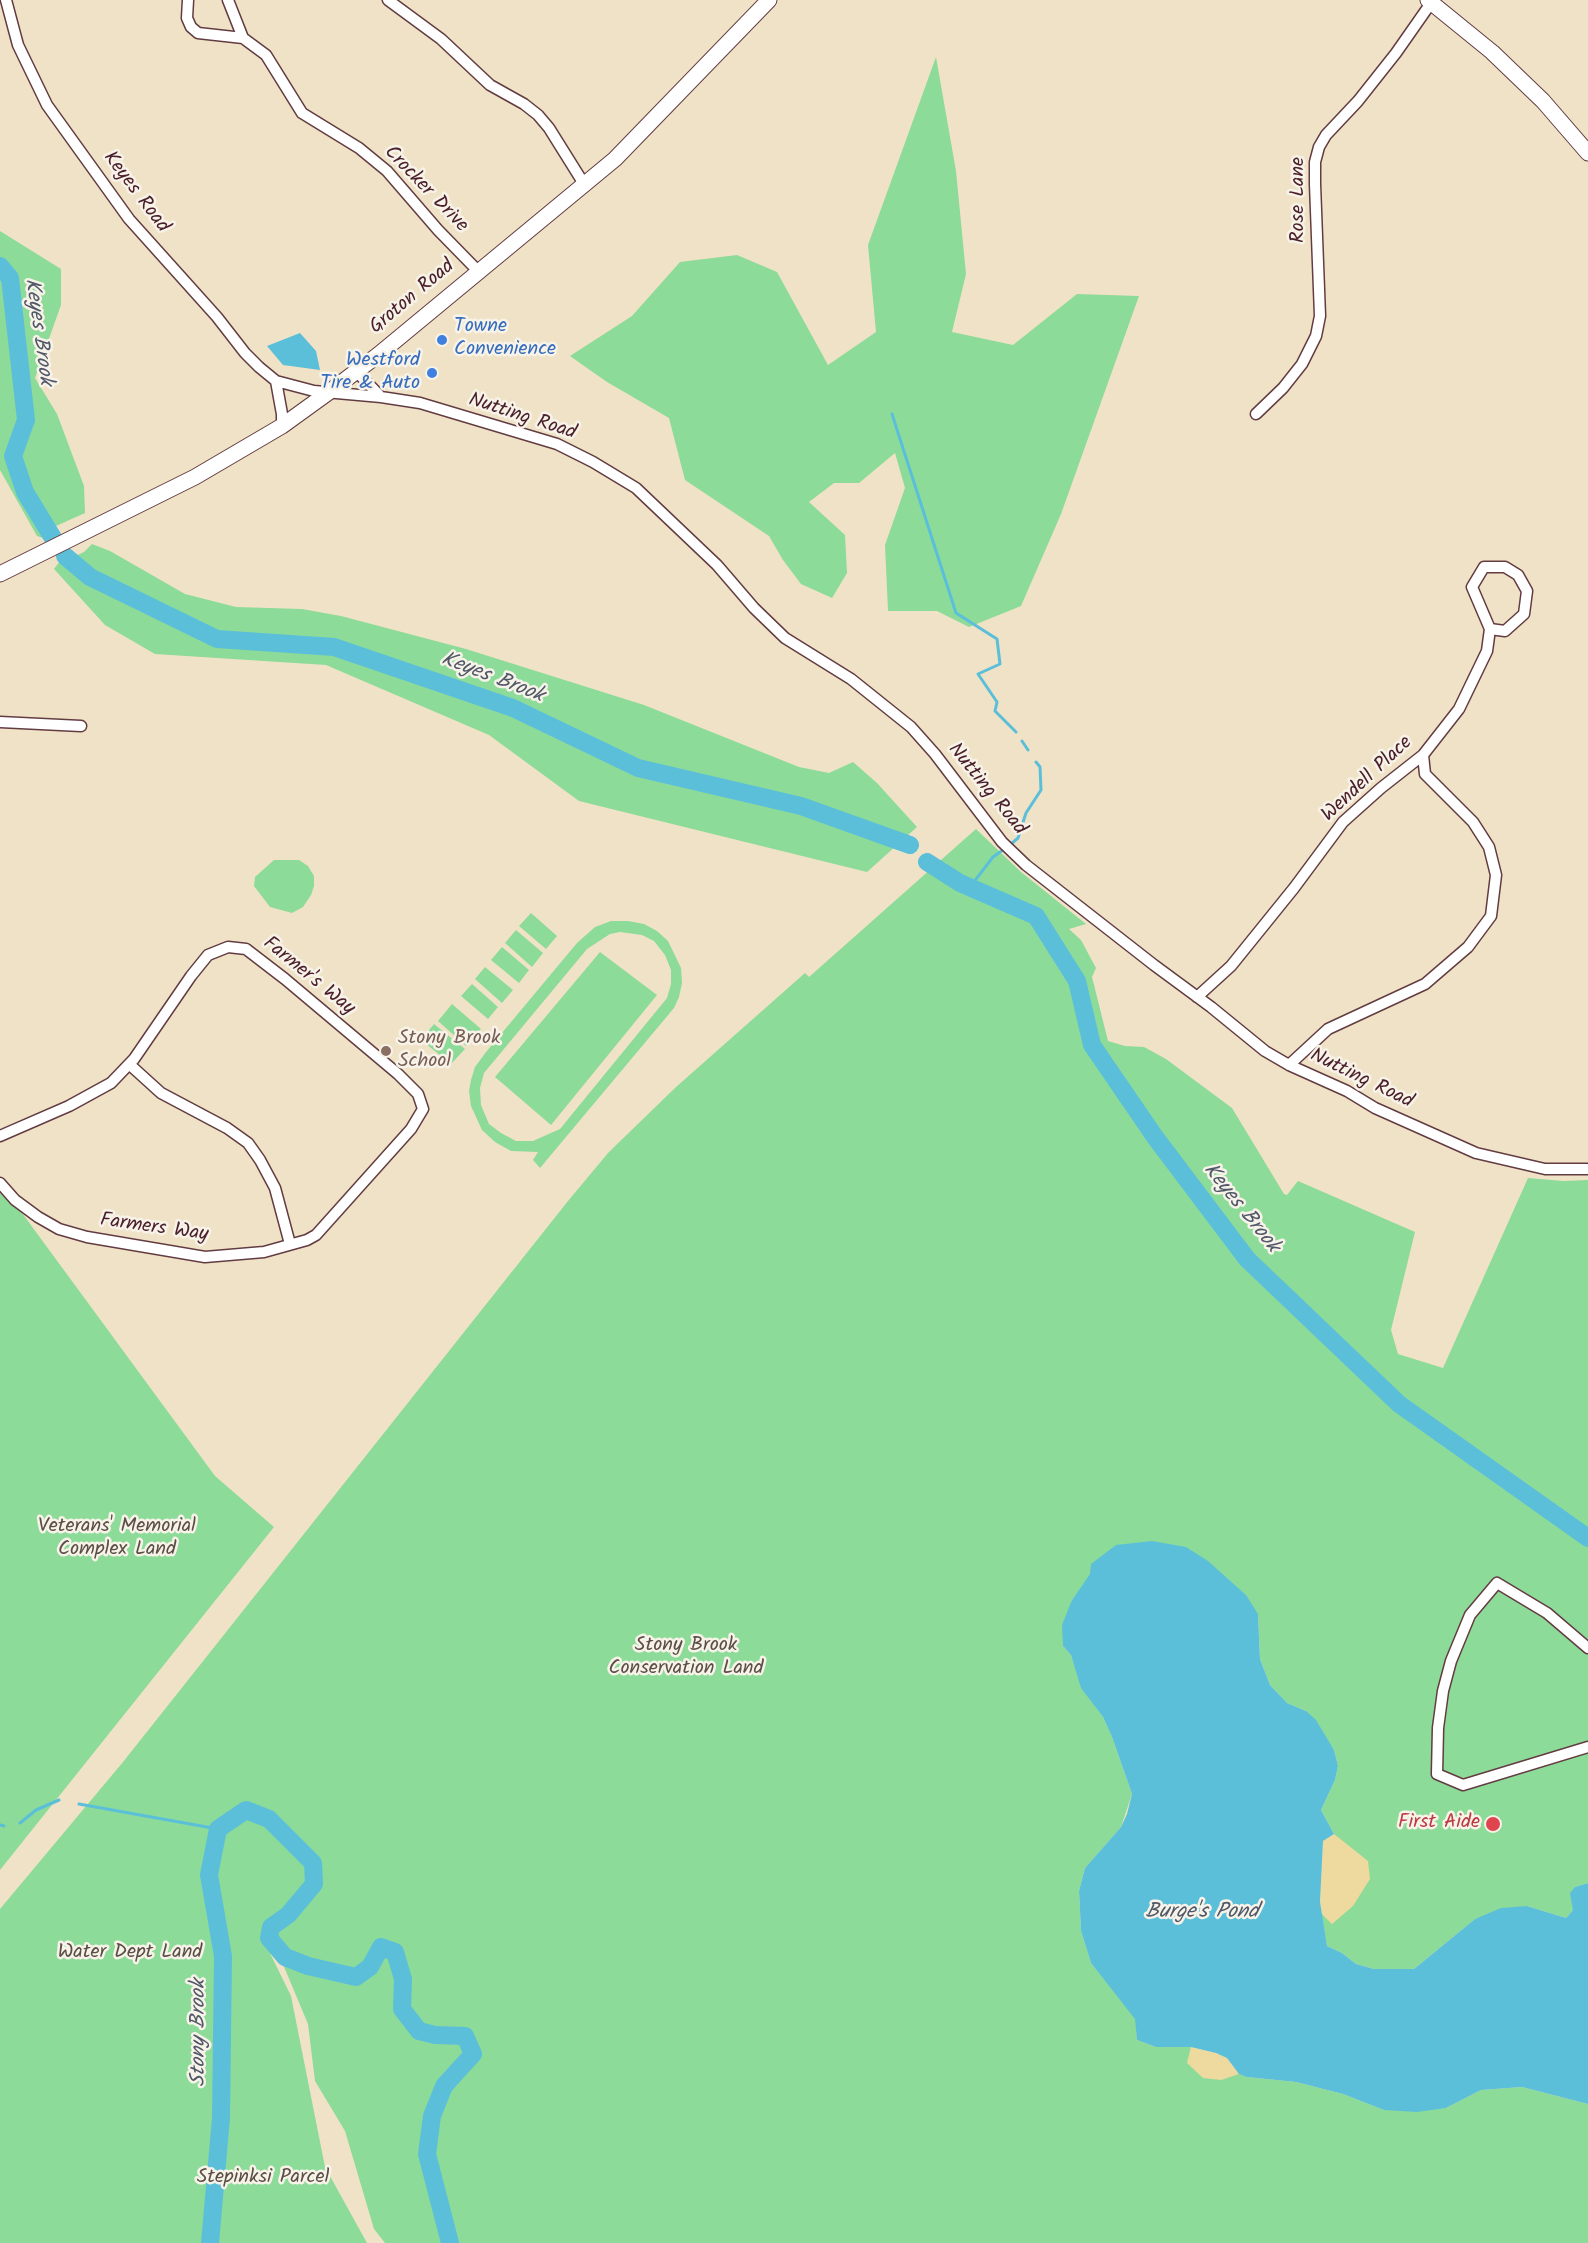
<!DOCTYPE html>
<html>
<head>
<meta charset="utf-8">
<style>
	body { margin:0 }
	canvas { display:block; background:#f0e2c6 }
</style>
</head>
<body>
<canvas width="1588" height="2243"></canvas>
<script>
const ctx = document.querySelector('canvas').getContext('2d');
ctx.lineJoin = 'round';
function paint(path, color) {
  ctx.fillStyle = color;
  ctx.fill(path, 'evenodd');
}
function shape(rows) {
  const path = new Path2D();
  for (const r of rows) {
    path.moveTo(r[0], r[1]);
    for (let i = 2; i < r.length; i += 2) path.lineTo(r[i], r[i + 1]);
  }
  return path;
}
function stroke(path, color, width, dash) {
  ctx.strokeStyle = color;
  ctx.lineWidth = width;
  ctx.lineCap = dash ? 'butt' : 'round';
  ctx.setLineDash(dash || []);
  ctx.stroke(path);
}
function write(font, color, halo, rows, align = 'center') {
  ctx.font = font + ' Kalam,sans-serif';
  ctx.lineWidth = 5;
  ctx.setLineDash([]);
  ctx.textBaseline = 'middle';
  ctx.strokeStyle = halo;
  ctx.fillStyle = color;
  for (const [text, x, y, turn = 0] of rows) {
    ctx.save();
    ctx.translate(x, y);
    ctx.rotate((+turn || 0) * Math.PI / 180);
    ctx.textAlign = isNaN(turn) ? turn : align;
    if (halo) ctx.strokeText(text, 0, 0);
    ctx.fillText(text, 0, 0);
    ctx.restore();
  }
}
const green = shape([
	[936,57,956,171,966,274,952,332,1013,345,1077,294,1139,296,1061,514,1021,606,969,627,937,611,888,611,885,545,905,488,895,453,859,483,834,483,809,502,845,535,847,573,832,598,801,584,783,560,769,536,685,480,669,418,607,382,570,356,632,316,680,262,737,255,777,272,828,365,876,332,868,245],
	[0,231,61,269,61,305,35,378,57,414,84,486,85,513,56,526,56,536,49,540,37,536,0,470],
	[92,544,110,551,185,594,236,607,302,609,341,616,466,649,644,705,799,767,829,773,853,762,877,783,917,827,867,872,579,801,489,735,326,665,155,654,105,625,54,569,63,557,73,557,84,552],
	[976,829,1021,872,1086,924,1069,929,1081,940,1096,968,1092,977,1108,1041,1125,1046,1144,1047,1166,1059,1232,1108,1284,1194,1287,1195,1298,1181,1415,1232,1391,1330,1398,1354,1443,1368,1528,1178,1563,1181,1588,1180,1588,1883,1575,1887,1573,1910,1566,1918,1527,1906,1475,1919,1414,1969,1374,1969,1356,1964,1342,1953,1327,1946,1321,1913,1334,1834,1321,1810,1335,1780,1338,1766,1334,1750,1306,1711,1287,1703,1270,1685,1260,1659,1258,1614,1091,1574,1072,1600,1063,1646,1071,1655,1082,1688,1103,1717,1112,1737,1132,1794,1121,1827,1085,1868,1079,1891,1081,1931,1091,1963,1136,2019,1137,2040,1156,2047,1191,2047,1247,2077,1296,2082,1343,2094,1384,2110,1446,2108,1481,2090,1522,2087,1588,2104,1588,2243,385,2243,374,2229,345,2131,315,2081,308,2024,282,1962,269,1951,291,1996,325,2167,367,2243,0,2243,0,1909,123,1762,568,1201,608,1153,676,1087,805,973,809,977],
	[274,860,299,860,308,866,314,876,314,886,311,895,303,907,292,913,270,907,254,886,255,877],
	[531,913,557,936,546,949,519,926],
	[611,921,628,921,644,924,657,931,668,941,681,968,682,983,679,997,674,1008,540,1168,533,1160,538,1152,511,1151,495,1142,482,1130,471,1106,469,1091,471,1080,475,1067,486,1052,577,943,595,927],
	[620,932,642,935,654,941,665,955,671,970,671,984,667,998,560,1129,533,1141,516,1141,501,1133,489,1124,481,1105,480,1088,484,1073,587,949,610,934],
	[516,930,543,953,532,967,505,943],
	[502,947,529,970,519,983,491,960],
	[600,952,657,995,551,1125,495,1077],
	[485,967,513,990,502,1003,475,979],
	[472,984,498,1007,488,1019,461,996],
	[452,1004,481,1029,466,1046,438,1021],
	[434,1024,465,1049,451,1064,421,1040],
	[0,1183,215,1476,274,1527,0,1870]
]);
const sand = shape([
	[1334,1834,1368,1861,1370,1879,1353,1906,1332,1924,1321,1913,1320,1902,1323,1841],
	[1191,2047,1216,2053,1227,2058,1239,2074,1221,2080,1203,2078,1187,2063]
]);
const water = shape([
	[300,333,316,351,320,370,283,365,267,346],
	[1152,1541,1186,1547,1208,1561,1246,1595,1258,1614,1260,1659,1270,1685,1287,1703,1306,1711,1316,1720,1334,1750,1338,1766,1335,1780,1321,1810,1334,1834,1323,1841,1320,1902,1327,1946,1342,1953,1356,1964,1374,1969,1414,1969,1475,1919,1501,1908,1527,1906,1566,1918,1573,1910,1570,1893,1575,1887,1588,1883,1588,2104,1522,2087,1481,2090,1446,2108,1417,2112,1384,2110,1343,2094,1296,2082,1247,2077,1239,2074,1227,2058,1216,2053,1191,2047,1156,2047,1137,2040,1135,2019,1091,1963,1081,1931,1079,1891,1085,1868,1121,1827,1127,1814,1132,1794,1112,1737,1103,1717,1081,1688,1071,1655,1063,1646,1062,1625,1072,1600,1090,1574,1091,1564,1116,1545]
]);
const stream = shape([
	[892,414,956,613,997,639,1000,664,978,674,997,702,995,711,1016,732],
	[1022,741,1028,750],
	[1011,844,1018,838,1026,813,1041,790,1040,767,1036,762],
	[970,887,993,857,1003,850],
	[79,1804,218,1829],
	[20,1823,36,1810,59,1800],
	[0,1825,4,1826]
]);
const river = shape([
	[0,266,10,278,26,420,13,456,25,492,53,538],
	[65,556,90,577,217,639,334,647,513,708,638,768,801,806,910,845],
	[927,862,960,883,1036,916,1077,981,1092,1045,1155,1137,1247,1259,1399,1404,1588,1538],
	[210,2243,221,2118,223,1956,209,1875,218,1829,246,1810,269,1819,313,1863,314,1884,288,1915,271,1927,269,1938,285,1957,308,1966,356,1977,370,1967,381,1947,395,1952,403,1979,402,2009,419,2031,435,2035,465,2036,473,2054,444,2086,432,2116,427,2154,450,2243]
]);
const street = shape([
	[6,0,18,45,47,105,129,219,217,317,245,353,259,367,276,381,314,391,381,397,420,403,557,444,593,462,636,488,717,565,754,608,785,638,851,679,911,727,935,754,1002,842,1026,865,1154,965,1211,1007,1265,1051,1289,1065,1347,1091,1375,1108,1476,1153,1545,1169,1588,1169],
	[188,0,187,18,191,27,198,33,243,38],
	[228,0,243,38,266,55,302,113,359,148,387,171,438,230,478,271],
	[388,0,441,39,490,85,524,104,538,115,549,128,584,184],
	[356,371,381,397],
	[276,381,282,414,282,426],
	[1256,414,1283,388,1302,364,1316,336,1320,316,1315,184,1315,162,1319,147,1326,135,1358,101,1396,53,1431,3],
	[0,722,81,726],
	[1197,997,1231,966,1294,888,1343,822,1381,788,1423,755,1459,709,1487,651,1490,629,1472,587,1484,567,1505,567,1518,575,1527,591,1524,614,1505,631,1490,629],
	[129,1064,161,1093,227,1128,248,1143,260,1160,275,1188,290,1244],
	[1289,1065,1328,1029,1425,984,1468,947,1491,916,1496,875,1489,847,1473,822,1425,774,1423,755],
	[0,1136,69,1106,111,1083,134,1059,191,976,208,955,228,947,246,949,285,979,398,1074,418,1094,423,1109,411,1129,316,1235,307,1240,264,1252,205,1257,87,1237,59,1229,38,1217,15,1200,0,1183],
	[1588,1648,1547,1613,1497,1583,1470,1615,1451,1661,1443,1691,1438,1728,1437,1774,1463,1785,1588,1747]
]);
const secondary = shape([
	[1428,0,1492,52,1543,101,1588,153],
	[0,574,195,477,282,426,329,392,378,355,615,159,769,0]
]);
const markers = [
	[442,340,6,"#3f7fe0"],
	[432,373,6,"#3f7fe0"],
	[386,1051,6,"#8d6e63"],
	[1493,1824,8,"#e0444e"]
];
const streetNames = [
	["Crocker Drive",425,190,46],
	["Keyes Road",135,193,53],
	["Rose Lane",1300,200,-90],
	["Groton Road",413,298,-40],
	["Nutting Road",522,418,18],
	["Wendell Place",1368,780,-43],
	["Nutting Road",986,790,51],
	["Farmer's Way",308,977,39],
	["Nutting Road",1361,1080,26],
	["Farmers Way",154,1229,8]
];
const shopNames = [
	["Towne",454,328],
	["Convenience",454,351],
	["Westford",420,362,"right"],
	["Tire & Auto",420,385,"right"]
];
const educationNames = [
	["Stony Brook",398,1040],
	["School",398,1063]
];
const parkNames = [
	["Veterans' Memorial",117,1528],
	["Complex Land",117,1551],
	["Stony Brook",686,1647],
	["Conservation Land",686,1670],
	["Water Dept Land",130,1954],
	["Stepinksi Parcel",263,2179]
];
const healthNames = [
	["First Aide",1480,1824]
];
const waterNames = [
	["Keyes Brook",37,332,82],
	["Keyes Brook",492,679,21],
	["Keyes Brook",1240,1209,51],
	["Burge's Pond",1202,1913],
	["Stony Brook",200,2033,-90]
];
paint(green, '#8ddb99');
paint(sand, '#eeda9e');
paint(water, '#5bbfda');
stroke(stream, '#5bbfda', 3);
stroke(river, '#5bbfda', 18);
stroke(street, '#633c42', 13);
stroke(secondary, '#633c42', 17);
stroke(street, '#fff', 10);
stroke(secondary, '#fff', 15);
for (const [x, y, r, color] of markers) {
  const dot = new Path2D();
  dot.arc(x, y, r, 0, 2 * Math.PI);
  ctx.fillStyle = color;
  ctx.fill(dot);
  stroke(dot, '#f7f3e8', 2);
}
write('20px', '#4a1f2b', '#f7f3e8', streetNames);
write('20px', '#366cbe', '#f7f3e8', shopNames, 'left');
write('20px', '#785e54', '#f7f3e8', educationNames, 'left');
write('20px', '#5b4e46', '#f7f3e8', parkNames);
write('20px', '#be3a42', '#f7f3e8', healthNames, 'right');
write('italic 21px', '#505768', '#f7f3e8', waterNames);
</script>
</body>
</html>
